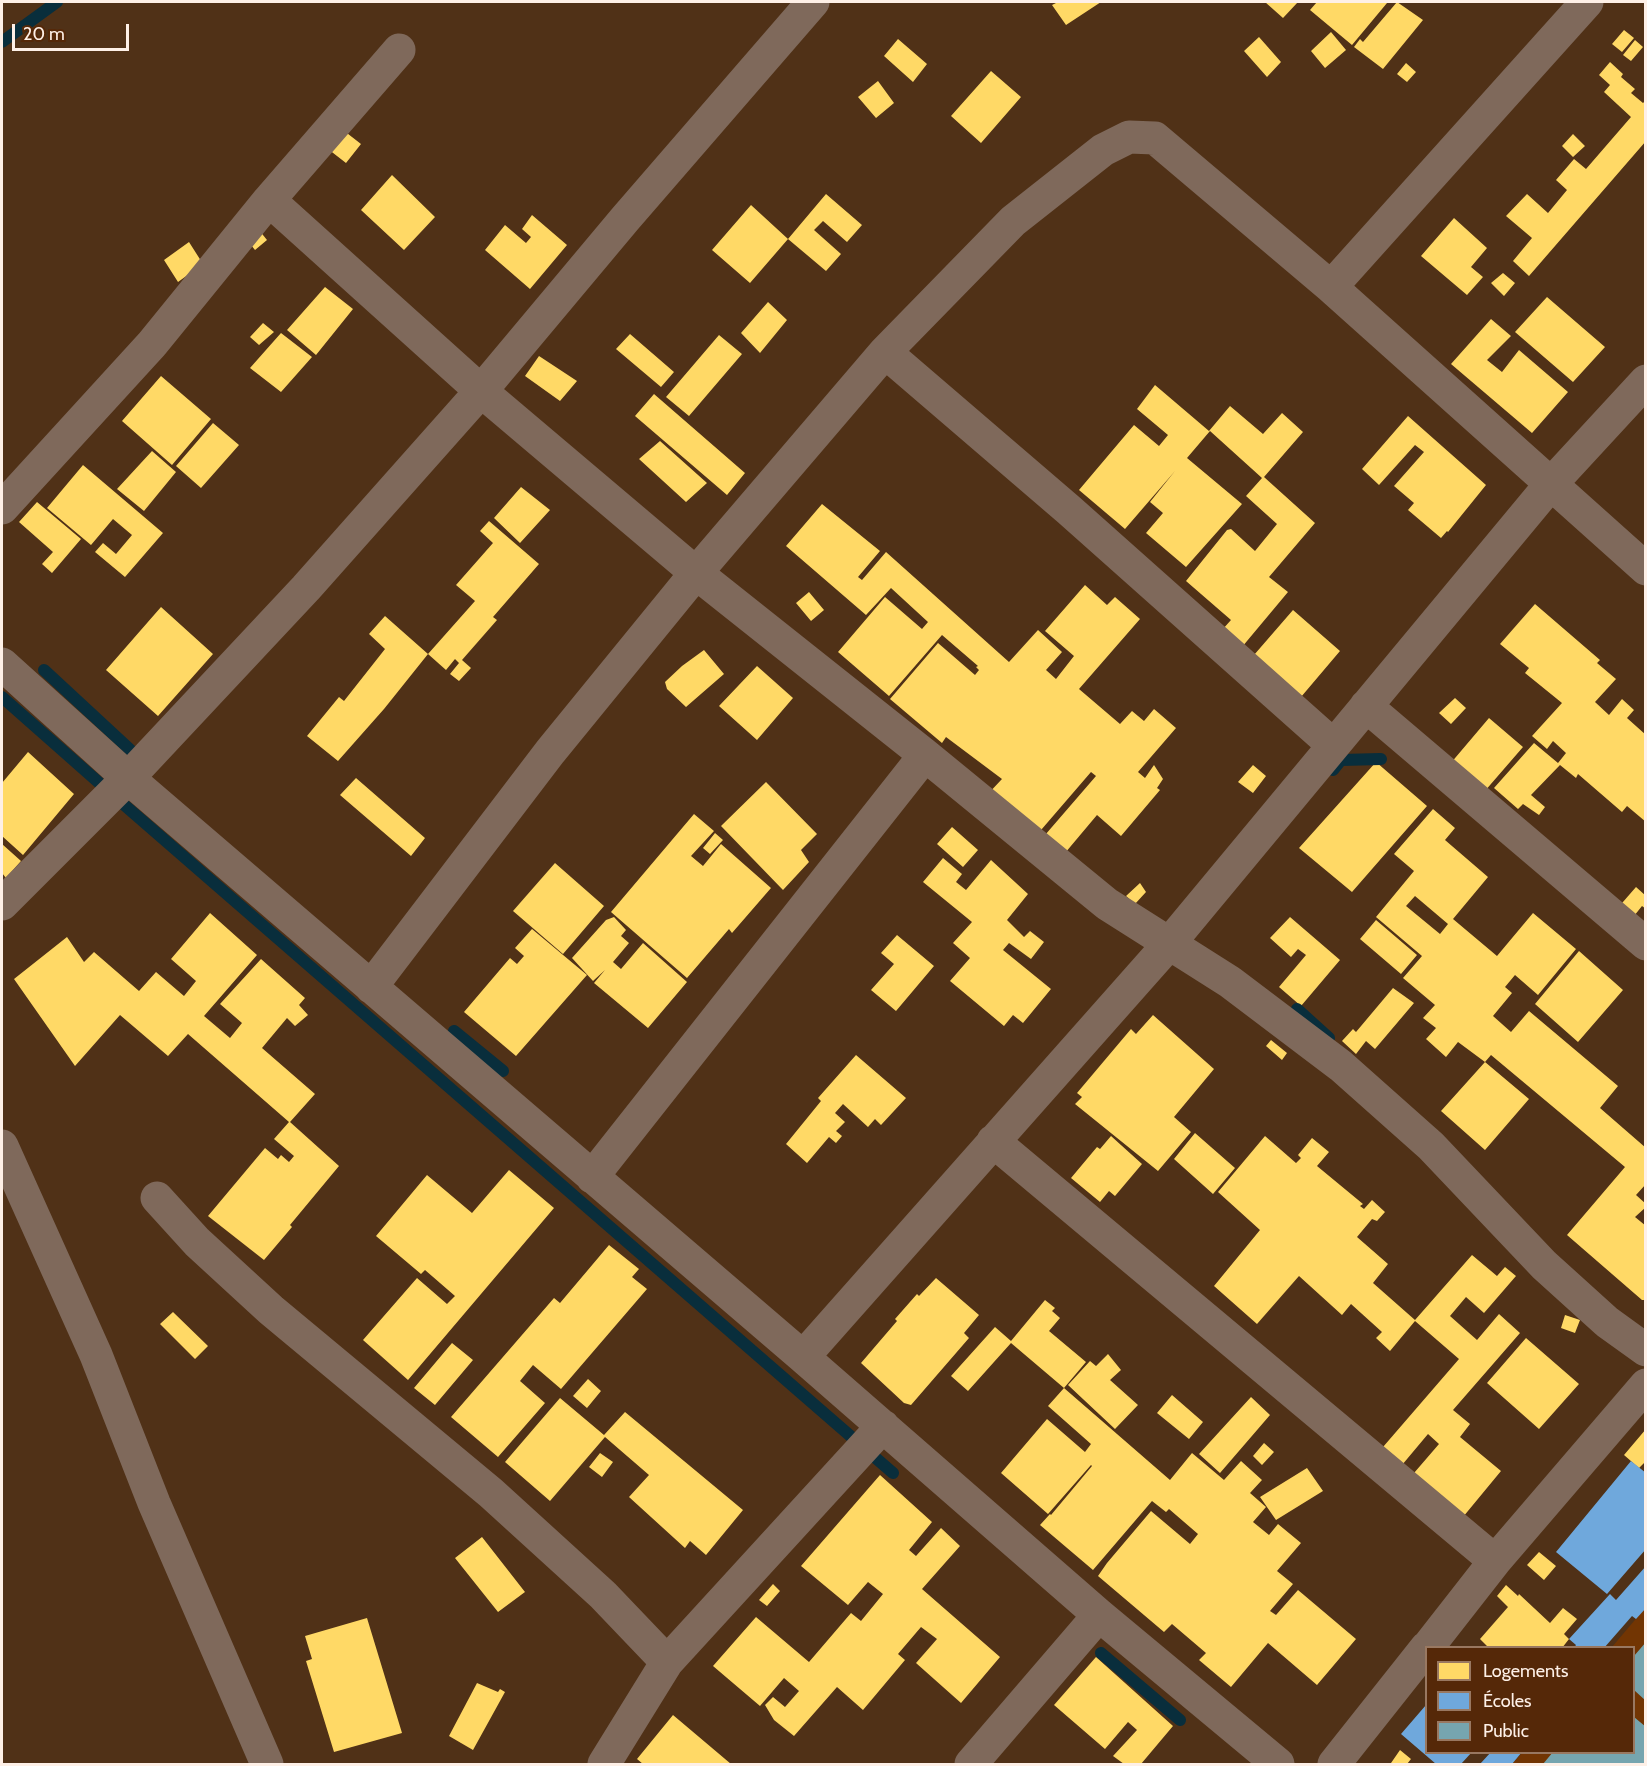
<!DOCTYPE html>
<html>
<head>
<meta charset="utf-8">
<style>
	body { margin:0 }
	#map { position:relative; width:1647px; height:1766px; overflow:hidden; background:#503117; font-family:Cabin,sans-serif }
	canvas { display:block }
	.frame { position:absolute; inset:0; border:3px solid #fef0e7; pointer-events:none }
	.legend { position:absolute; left:1425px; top:1646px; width:210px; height:108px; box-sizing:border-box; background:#552808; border:2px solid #997861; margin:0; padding:8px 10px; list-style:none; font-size:18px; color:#fef0e7 }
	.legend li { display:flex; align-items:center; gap:12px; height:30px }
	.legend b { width:30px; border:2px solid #997861 }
	.scale { position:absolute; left:12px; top:24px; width:117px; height:27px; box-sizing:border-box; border:3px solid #fef0e7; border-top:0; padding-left:8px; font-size:18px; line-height:21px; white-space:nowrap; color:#fef0e7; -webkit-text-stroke:4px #552808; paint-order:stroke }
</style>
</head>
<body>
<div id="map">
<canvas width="1647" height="1766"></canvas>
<div class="frame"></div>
<ul class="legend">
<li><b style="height:16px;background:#ffd966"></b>Logements</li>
<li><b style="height:16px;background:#6fa8dc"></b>Écoles</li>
<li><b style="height:16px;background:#76a5af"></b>Public</li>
</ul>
<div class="scale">20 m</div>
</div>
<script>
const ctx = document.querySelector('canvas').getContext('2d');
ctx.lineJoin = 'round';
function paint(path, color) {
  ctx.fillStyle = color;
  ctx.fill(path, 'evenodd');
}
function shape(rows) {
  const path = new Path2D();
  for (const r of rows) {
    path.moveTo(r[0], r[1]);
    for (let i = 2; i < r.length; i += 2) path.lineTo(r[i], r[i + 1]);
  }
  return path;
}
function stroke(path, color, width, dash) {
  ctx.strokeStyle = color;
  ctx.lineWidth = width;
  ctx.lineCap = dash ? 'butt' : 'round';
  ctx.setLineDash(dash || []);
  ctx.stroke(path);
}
const built = shape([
	[1645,1608,1645,1764,1512,1764,1522,1753,1634,1752,1634,1648,1612,1647]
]);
const homes = shape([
	[1058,2,1101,2,1066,25,1052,5],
	[1265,2,1298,2,1283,18],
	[1317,2,1386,2,1387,3,1352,45,1310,10],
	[1397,2,1423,20,1383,69,1354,47,1360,39,1363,42],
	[1624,30,1634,38,1622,52,1612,44],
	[1331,32,1346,50,1325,68,1311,51],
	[1259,37,1281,62,1267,77,1244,51],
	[898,39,927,64,913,82,884,56],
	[1635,40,1643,47,1631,61,1623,55],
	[1610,62,1623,74,1621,77,1635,89,1631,93,1643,103,1646,100,1646,141,1529,276,1513,261,1532,238,1506,216,1527,194,1548,213,1567,190,1556,180,1574,159,1586,169,1631,117,1604,92,1610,85,1599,75],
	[1406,63,1416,72,1407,82,1397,74],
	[991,71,1021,97,981,143,951,116],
	[878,81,894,103,876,118,858,97],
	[343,130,361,144,346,163,328,149],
	[1573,134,1585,146,1573,157,1562,146],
	[392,175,435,217,404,250,361,210],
	[826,194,862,225,847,242,823,221,814,230,841,254,826,271,788,239],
	[751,205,788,239,750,283,712,250],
	[532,215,567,245,530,289,485,250,505,225,526,243,531,237,522,229],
	[1454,218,1487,248,1471,267,1483,277,1467,295,1421,256],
	[259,230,267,240,255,250,247,240],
	[189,242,203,264,178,282,164,260],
	[1503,273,1515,283,1504,296,1491,283],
	[325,287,353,309,316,355,287,330],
	[1547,297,1605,347,1573,382,1515,332],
	[768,302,787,320,760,353,741,333],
	[1491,319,1511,336,1487,360,1502,372,1519,350,1568,392,1532,433,1451,364],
	[263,323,274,332,259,345,250,337],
	[281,333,312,357,281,392,250,368],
	[630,334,674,372,661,387,616,349],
	[719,335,742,354,689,416,666,397],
	[539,356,577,381,560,401,525,376],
	[161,376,211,419,172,465,122,421],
	[1155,385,1209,431,1230,406,1263,434,1282,413,1303,432,1264,477,1315,523,1269,577,1288,592,1242,647,1222,630,1231,620,1186,581,1227,530,1231,529,1255,551,1277,524,1246,496,1262,478,1210,431,1187,458,1242,504,1186,567,1146,533,1163,513,1150,502,1175,471,1125,529,1079,490,1134,425,1159,446,1168,435,1137,409],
	[654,394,745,473,727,495,635,416],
	[1408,416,1486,485,1448,532,1447,531,1441,538,1408,510,1414,503,1394,486,1424,452,1415,445,1379,485,1362,469],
	[213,423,239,445,201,488,176,466],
	[660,441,707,483,686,502,639,459],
	[152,451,176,472,144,511,117,489],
	[83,465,163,533,125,577,95,552,103,543,116,554,132,535,113,519,91,545,47,508],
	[521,487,550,510,520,543,494,518],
	[37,502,81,539,52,573,42,564,53,552,19,522],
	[822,504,880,551,858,577,862,580,886,552,1009,662,1038,630,1062,652,1046,670,1056,679,1074,656,1045,631,1085,585,1107,605,1115,597,1140,619,1079,689,1120,724,1132,711,1144,721,1154,709,1176,728,1138,772,1145,778,1154,765,1163,779,1157,788,1160,790,1121,836,1097,815,1060,859,1039,842,1096,776,1091,772,1035,837,986,796,1002,779,946,737,942,743,890,699,938,643,975,675,979,670,976,667,978,666,942,635,889,696,838,652,885,597,922,629,928,622,891,588,866,615,786,546],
	[489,521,539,564,493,617,497,620,462,660,471,668,459,681,450,674,459,663,455,659,446,670,428,654,384,709,338,761,307,736,339,697,344,701,385,649,369,634,385,616,428,654,475,601,456,585,493,543,480,531],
	[809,592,824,610,811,621,796,603],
	[1535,604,1600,660,1597,663,1616,679,1595,702,1609,715,1622,699,1634,710,1627,718,1646,735,1646,822,1627,806,1622,812,1578,774,1576,778,1560,765,1531,795,1545,807,1539,815,1523,804,1518,809,1494,788,1534,743,1558,763,1566,753,1553,741,1547,749,1532,736,1562,703,1525,673,1529,668,1500,644],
	[161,607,213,654,158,716,106,670],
	[1293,610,1340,651,1301,697,1254,655],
	[704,650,724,674,686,707,667,689,665,682,682,666],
	[757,666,793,698,757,740,719,706],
	[1455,698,1466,708,1451,724,1439,713],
	[1489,718,1523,747,1484,792,1450,764],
	[28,752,74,794,23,855,2,836,2,783],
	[1376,762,1427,806,1352,892,1299,848],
	[1253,765,1266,776,1253,793,1238,782],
	[356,778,425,838,411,856,340,795],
	[766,782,817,834,801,850,809,862,783,890,721,826],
	[1433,809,1455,828,1445,840,1488,877,1453,919,1497,956,1533,913,1576,949,1538,995,1515,975,1505,987,1512,993,1493,1016,1511,1032,1529,1011,1618,1086,1600,1108,1646,1148,1646,1184,1636,1195,1646,1204,1646,1207,1635,1217,1646,1226,1646,1300,1642,1300,1567,1235,1625,1167,1491,1055,1485,1062,1529,1099,1485,1150,1441,1111,1485,1062,1458,1042,1446,1057,1426,1039,1436,1028,1423,1018,1435,1005,1403,978,1422,956,1376,917,1414,871,1394,854],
	[1415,896,1448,924,1440,934,1406,906],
	[694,814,714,831,691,856,703,866,721,844,771,888,732,933,729,929,687,978,611,912],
	[952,827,978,850,963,867,937,844],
	[715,833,723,840,710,854,703,848],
	[2,844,21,861,6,878,2,873],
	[943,858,962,874,956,882,966,890,991,860,1028,894,1007,920,1024,937,1030,931,1044,942,1031,959,1009,943,1003,950,1051,989,1023,1023,1013,1015,1004,1026,950,981,970,958,953,943,972,922,923,882],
	[555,863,604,906,563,954,513,911],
	[1140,883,1146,892,1135,904,1126,896],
	[1636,887,1646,896,1646,909,1642,906,1630,921,1616,910],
	[210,913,257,955,204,1016,230,1038,242,1023,220,1004,261,959,305,998,299,1005,308,1015,295,1026,287,1018,262,1048,315,1094,290,1122,339,1166,290,1225,292,1227,264,1260,208,1216,265,1148,278,1159,281,1155,289,1162,294,1156,274,1139,289,1122,188,1034,168,1056,120,1015,75,1066,14,979,67,937,84,962,94,952,139,991,156,972,184,996,196,981,171,959],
	[614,917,626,930,621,936,629,943,613,962,621,969,643,943,687,982,648,1028,594,983,605,970,593,981,572,958,606,920],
	[1290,917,1340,960,1301,1006,1279,987,1306,955,1298,949,1291,957,1270,938],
	[1376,920,1417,955,1401,974,1360,939],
	[532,929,587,975,516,1056,464,1012,510,958,517,964,524,956,515,948],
	[897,935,934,966,896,1011,871,990,894,964,881,953],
	[1579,951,1623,990,1578,1042,1535,1004],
	[1393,988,1414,1003,1375,1049,1366,1041,1356,1054,1342,1041,1353,1029,1356,1032],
	[1153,1015,1214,1069,1174,1117,1191,1132,1158,1171,1075,1104,1082,1097,1077,1093,1131,1029,1136,1034],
	[1271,1040,1287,1053,1282,1060,1266,1046],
	[856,1055,906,1098,881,1125,875,1119,868,1127,843,1104,835,1113,845,1122,836,1131,842,1136,836,1143,829,1137,807,1163,786,1144,821,1101,818,1098],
	[1195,1133,1235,1168,1213,1194,1174,1159],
	[1111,1136,1142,1164,1115,1196,1109,1191,1100,1202,1071,1178,1097,1147,1100,1149],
	[1265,1136,1296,1163,1301,1158,1298,1155,1312,1138,1329,1152,1317,1166,1363,1204,1360,1206,1364,1209,1372,1200,1385,1212,1377,1221,1372,1219,1357,1237,1388,1264,1373,1283,1415,1320,1472,1255,1497,1276,1505,1267,1516,1276,1484,1313,1466,1297,1450,1316,1477,1340,1499,1314,1520,1333,1453,1410,1470,1424,1460,1437,1501,1471,1463,1517,1414,1473,1439,1444,1428,1434,1402,1465,1383,1447,1459,1359,1415,1321,1390,1351,1376,1338,1382,1332,1351,1304,1342,1315,1299,1276,1257,1324,1214,1286,1260,1230,1218,1192],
	[509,1170,554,1208,408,1380,363,1340,417,1278,447,1304,455,1296,425,1270,421,1274,376,1236,427,1175,472,1213],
	[609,1245,639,1269,632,1277,647,1289,561,1389,533,1365,520,1381,545,1403,498,1457,451,1417,554,1298,560,1303],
	[936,1278,979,1315,964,1333,969,1338,911,1405,904,1403,861,1363,897,1321,895,1319,917,1294,919,1296],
	[1045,1300,1055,1308,1052,1311,1060,1318,1049,1331,1086,1362,1064,1388,1170,1480,1192,1453,1224,1480,1241,1461,1262,1480,1250,1493,1266,1507,1253,1522,1269,1535,1278,1524,1301,1543,1277,1571,1293,1584,1270,1611,1276,1615,1298,1590,1356,1639,1317,1685,1268,1643,1231,1687,1199,1660,1206,1653,1172,1624,1164,1632,1098,1576,1107,1563,1151,1511,1190,1544,1198,1534,1169,1509,1166,1512,1152,1501,1093,1570,1040,1525,1050,1514,1051,1515,1092,1466,1091,1465,1048,1514,1001,1473,1047,1419,1085,1452,1091,1444,1048,1406,1064,1388,1011,1343,968,1391,951,1376,995,1327,1011,1341],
	[173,1312,208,1346,195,1359,160,1324],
	[1565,1315,1580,1320,1575,1333,1561,1328],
	[1526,1338,1579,1384,1539,1429,1487,1383],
	[452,1343,473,1360,435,1405,414,1388],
	[1108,1354,1121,1370,1110,1380,1138,1405,1115,1429,1068,1385,1090,1361,1096,1366],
	[588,1379,601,1391,587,1408,573,1396],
	[1172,1395,1203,1422,1189,1439,1157,1413],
	[1251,1397,1270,1415,1220,1473,1199,1454],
	[560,1398,604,1435,625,1412,743,1510,706,1555,690,1541,685,1548,629,1497,649,1475,605,1437,550,1501,505,1462],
	[1646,1429,1646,1461,1639,1468,1624,1455],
	[1264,1443,1274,1452,1262,1465,1253,1456],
	[600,1453,613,1462,602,1477,589,1467],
	[1307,1468,1323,1491,1276,1520,1260,1497],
	[880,1475,932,1522,909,1550,916,1556,941,1528,960,1546,922,1589,1000,1657,961,1703,916,1663,937,1639,921,1627,898,1654,905,1660,863,1710,837,1687,794,1736,774,1720,765,1705,773,1697,785,1707,799,1691,784,1678,760,1706,713,1666,756,1617,809,1662,851,1613,861,1621,883,1594,868,1582,848,1605,801,1566],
	[482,1537,525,1592,498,1612,455,1558],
	[1539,1552,1556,1566,1544,1580,1527,1565],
	[773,1584,780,1591,767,1606,759,1600],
	[1506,1585,1518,1596,1519,1594,1550,1623,1563,1608,1577,1619,1564,1634,1569,1639,1562,1648,1489,1648,1480,1639,1508,1607,1497,1596],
	[367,1618,402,1733,334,1752,306,1661,312,1659,305,1636],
	[1096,1657,1173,1726,1141,1764,1124,1764,1113,1756,1137,1730,1128,1722,1105,1749,1054,1705],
	[477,1683,498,1692,500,1689,505,1692,473,1750,449,1736],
	[673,1715,731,1764,643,1764,637,1759],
	[1400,1750,1411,1759,1407,1764,1393,1764,1391,1763]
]);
const schools = shape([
	[1631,1461,1646,1473,1646,1549,1607,1594,1556,1552],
	[1646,1566,1646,1608,1636,1619,1632,1616,1604,1648,1574,1648,1576,1645,1569,1639,1610,1594,1616,1600],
	[1426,1705,1426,1752,1472,1752,1461,1764,1436,1764,1401,1734],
	[1491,1752,1522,1752,1512,1764,1480,1764]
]);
const public = shape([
	[1646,1642,1646,1701,1634,1690,1634,1656],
	[1634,1717,1646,1727,1646,1764,1543,1764,1553,1752,1634,1752]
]);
const stream = shape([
	[2,42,57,2],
	[44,670,139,758],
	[2,697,105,788],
	[1333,770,1341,760,1381,759],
	[122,803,893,1473],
	[1297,1009,1329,1038],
	[454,1031,503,1071],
	[1101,1653,1180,1720]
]);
const street = shape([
	[269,200,481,391,696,573,925,755,1107,904,1230,982,1341,1066,1431,1146,1544,1265,1607,1322,1646,1350],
	[1331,287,1587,2],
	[885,352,1069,510,1333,745],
	[2,508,152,344,269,200,399,50],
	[2,664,128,778,803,1357,1099,1615,1278,1764],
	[1366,706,1646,944],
	[2,904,128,778,306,588,481,391,625,219,813,2],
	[371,987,550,752,696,573,885,352,1013,221,1103,150,1129,137,1155,138,1331,287,1646,569],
	[993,1141,1495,1561],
	[2,1146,96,1355,154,1503,267,1764],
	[592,1177,925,755],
	[157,1198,197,1242,271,1310,491,1493,603,1595,667,1662,883,1426],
	[803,1357,1168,945,1550,485,1646,381],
	[1427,1648,1495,1561,1646,1385],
	[604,1764,667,1662],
	[971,1764,1099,1615],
	[1334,1764,1426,1648]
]);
paint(built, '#723503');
paint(homes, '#ffd966');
paint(schools, '#6fa8dc');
paint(public, '#76a5af');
stroke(stream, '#092e3c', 12);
stroke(street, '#7f695b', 33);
</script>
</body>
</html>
